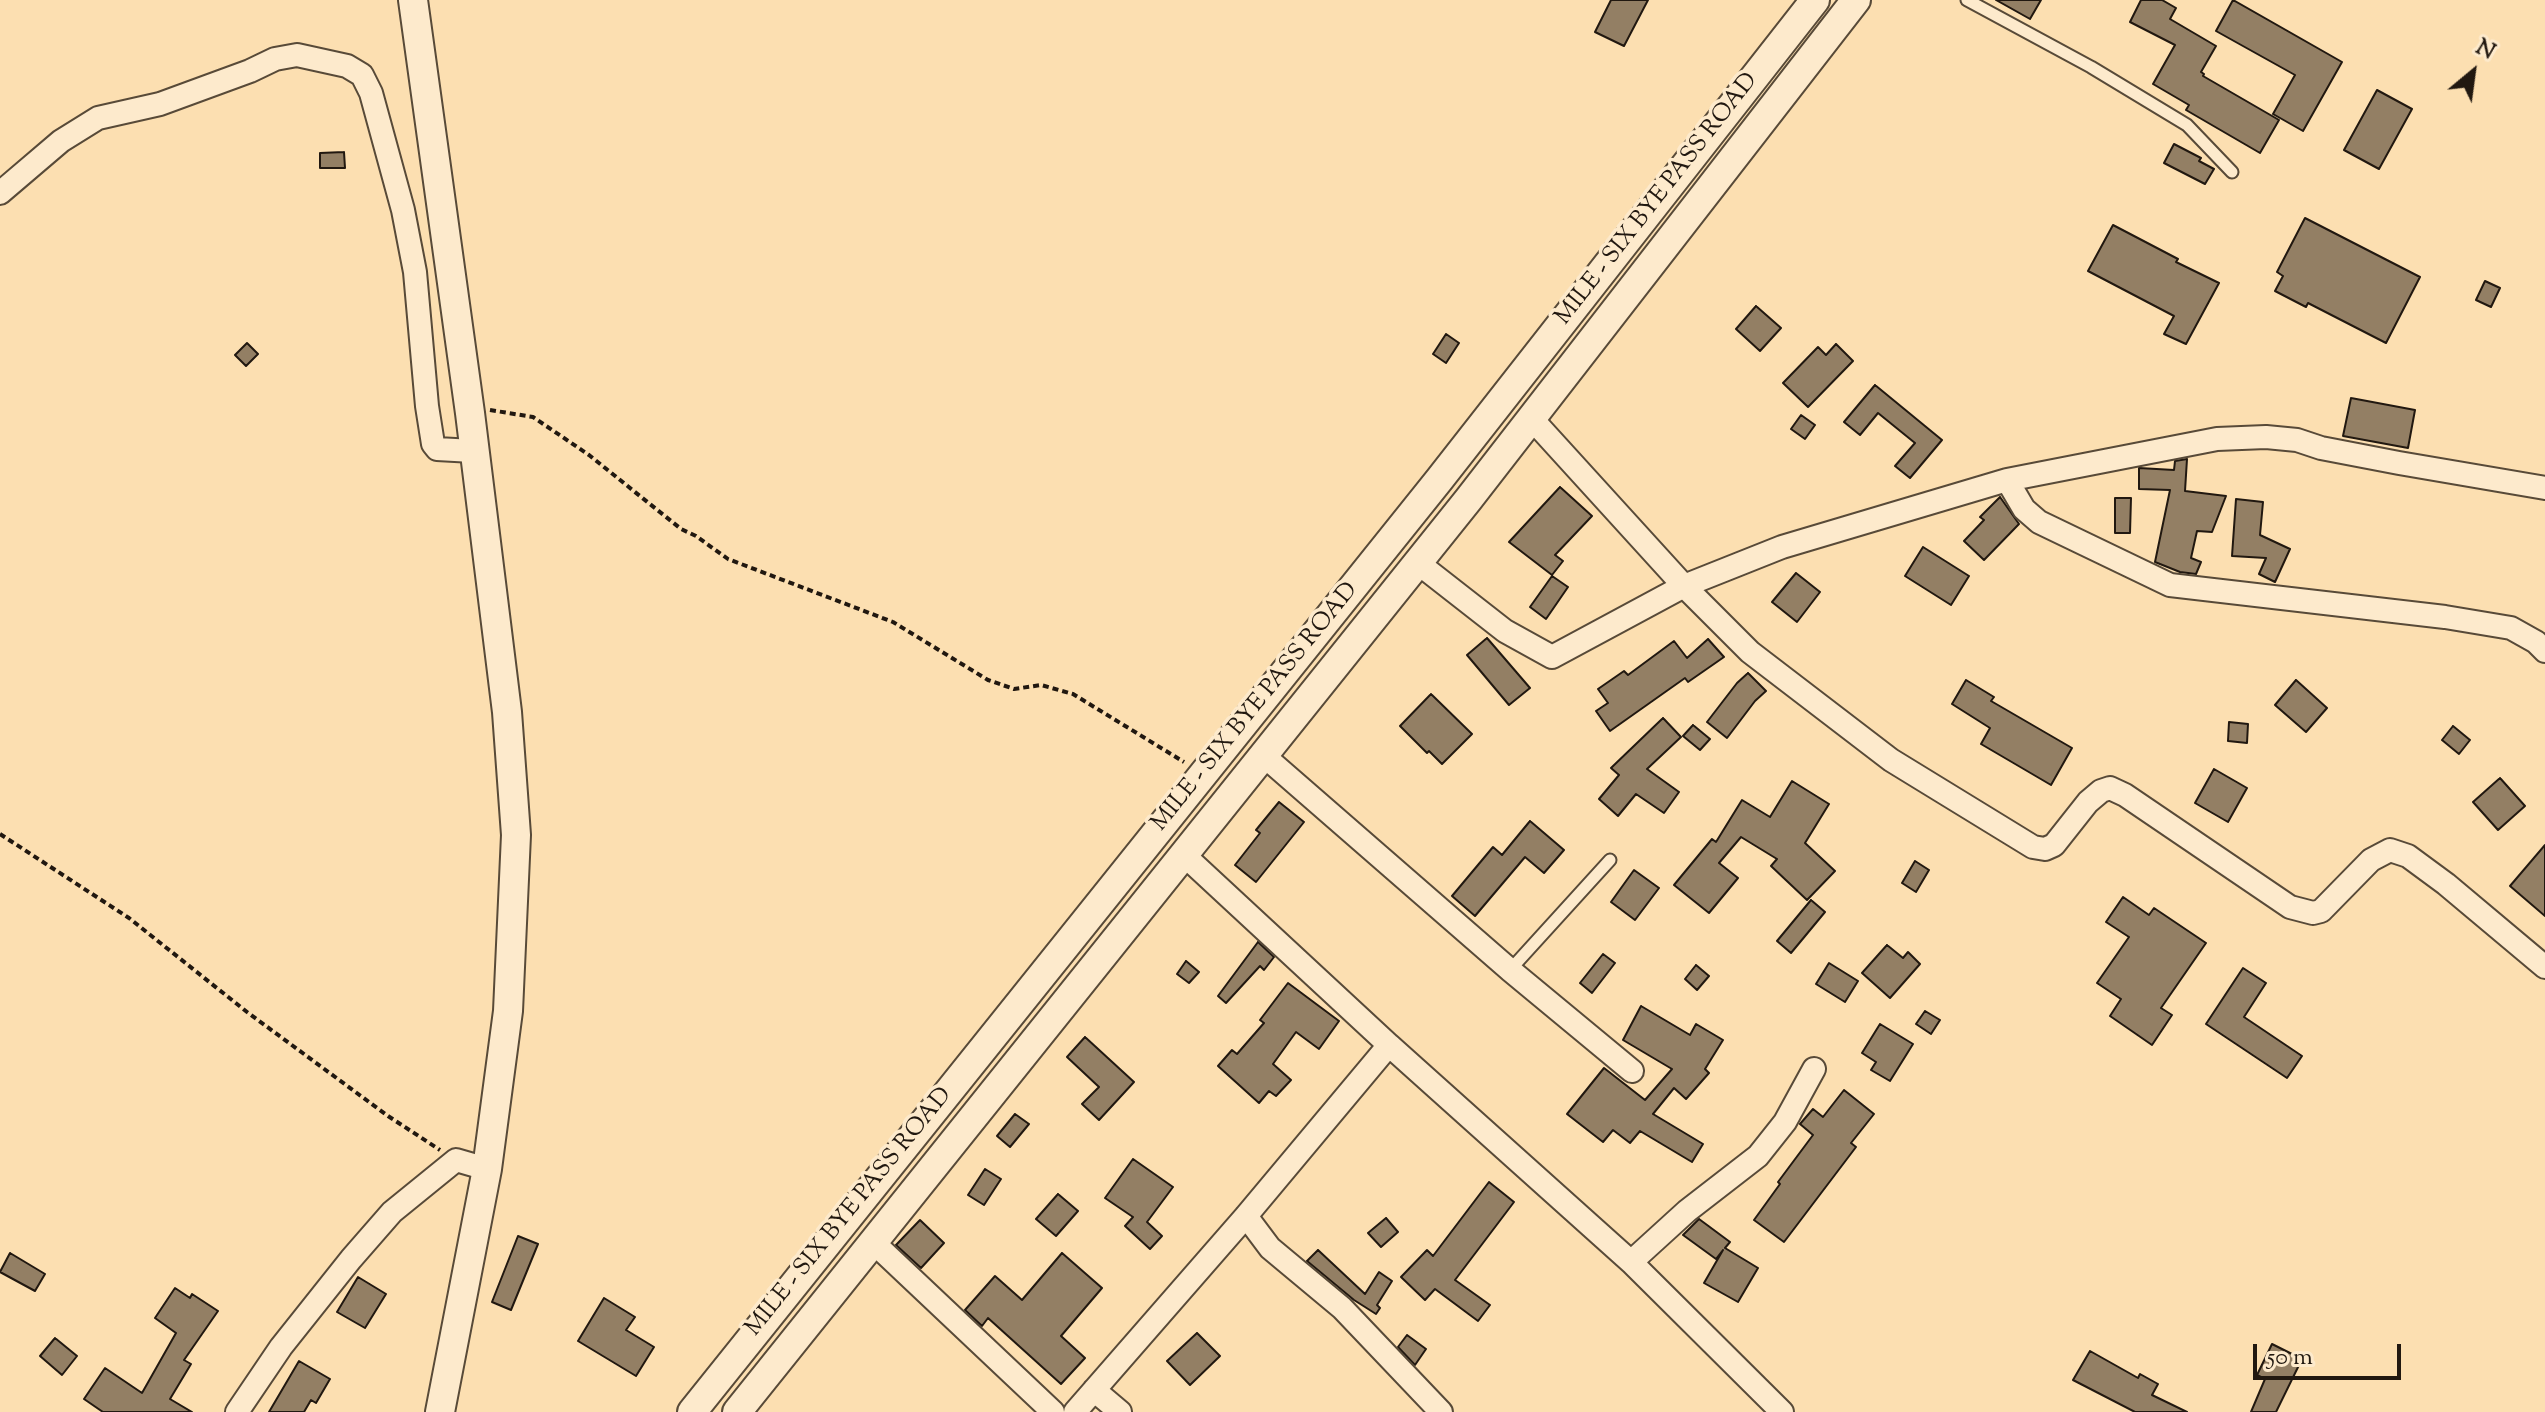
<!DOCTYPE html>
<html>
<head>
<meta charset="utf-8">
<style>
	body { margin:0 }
	#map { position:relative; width:2545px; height:1412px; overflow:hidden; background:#fcdfb1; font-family:"Sorts Mill Goudy",serif }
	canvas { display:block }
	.north { position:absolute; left:2433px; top:32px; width:80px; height:80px; -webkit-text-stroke:6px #fdeacc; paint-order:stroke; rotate:29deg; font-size:22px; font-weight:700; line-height:32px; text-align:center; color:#211810 }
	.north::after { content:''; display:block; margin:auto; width:28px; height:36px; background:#211810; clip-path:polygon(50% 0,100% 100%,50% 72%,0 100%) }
	.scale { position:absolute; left:2253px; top:1344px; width:148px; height:36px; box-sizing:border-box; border:4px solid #211810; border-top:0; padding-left:10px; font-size:24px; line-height:28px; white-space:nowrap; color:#211810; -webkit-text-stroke:6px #fdeacc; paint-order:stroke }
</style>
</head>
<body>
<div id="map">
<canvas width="2545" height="1412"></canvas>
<div class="north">N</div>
<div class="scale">50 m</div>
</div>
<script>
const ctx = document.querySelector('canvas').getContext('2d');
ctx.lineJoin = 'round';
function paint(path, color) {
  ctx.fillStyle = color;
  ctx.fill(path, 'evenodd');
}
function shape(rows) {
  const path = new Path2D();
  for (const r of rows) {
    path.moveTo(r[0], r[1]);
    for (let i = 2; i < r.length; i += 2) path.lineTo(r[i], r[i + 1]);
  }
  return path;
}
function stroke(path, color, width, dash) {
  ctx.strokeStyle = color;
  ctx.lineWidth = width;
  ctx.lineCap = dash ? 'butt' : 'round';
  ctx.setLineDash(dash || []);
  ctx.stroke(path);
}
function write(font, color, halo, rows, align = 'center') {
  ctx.font = font + ' "Sorts Mill Goudy",serif';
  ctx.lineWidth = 7;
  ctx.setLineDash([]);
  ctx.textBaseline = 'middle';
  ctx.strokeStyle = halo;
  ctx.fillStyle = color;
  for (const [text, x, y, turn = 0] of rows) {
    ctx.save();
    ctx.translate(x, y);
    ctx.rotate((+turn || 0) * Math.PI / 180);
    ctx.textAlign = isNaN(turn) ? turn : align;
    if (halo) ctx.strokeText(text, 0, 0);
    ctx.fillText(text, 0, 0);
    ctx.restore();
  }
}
const building = shape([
	[1611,0,1648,0,1624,46,1595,32,1611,0],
	[1996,0,2041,0,2030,19,1996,0],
	[2141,0,2162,0,2176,8,2170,19,2216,46,2201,72,2204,74,2203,76,2279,120,2260,153,2186,110,2189,105,2153,84,2175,45,2130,22,2141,0],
	[2233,0,2342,62,2303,131,2273,114,2295,75,2216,31,2233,0],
	[2377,90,2412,109,2379,169,2344,150,2377,90],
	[2174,144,2201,158,2199,161,2214,169,2205,184,2164,163,2174,144],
	[344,152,345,168,320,168,320,153,344,152],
	[2305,218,2420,277,2386,343,2308,303,2306,307,2275,291,2283,276,2277,272,2305,218],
	[2113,225,2178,259,2176,262,2219,283,2186,344,2164,334,2174,316,2088,271,2113,225],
	[2485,281,2500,288,2491,307,2476,300,2485,281],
	[1756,306,1781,328,1760,351,1736,329,1756,306],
	[1446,334,1459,343,1446,363,1433,354,1446,334],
	[247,343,258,354,246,366,235,355,247,343],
	[1836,344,1853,361,1808,407,1783,383,1818,347,1826,355,1836,344],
	[1875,385,1942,440,1910,478,1895,466,1915,443,1878,413,1860,435,1844,422,1875,385],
	[2351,398,2415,410,2408,448,2343,436,2351,398],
	[1801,415,1815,425,1805,439,1791,429,1801,415],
	[2187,459,2185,491,2226,496,2212,532,2197,531,2191,558,2201,562,2196,574,2180,572,2155,562,2170,490,2139,489,2139,468,2174,470,2175,461,2187,459],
	[1560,487,1592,516,1555,555,1563,561,1552,575,1509,542,1560,487],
	[2000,497,2019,524,1984,560,1964,541,1984,520,1980,517,2000,497],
	[2115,498,2131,498,2130,533,2115,533,2115,498],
	[2236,499,2263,502,2260,535,2290,549,2275,582,2259,574,2266,558,2232,556,2236,499],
	[1923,547,1969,576,1951,605,1905,576,1923,547],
	[1796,573,1820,592,1797,622,1772,602,1796,573],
	[1552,576,1568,587,1546,619,1530,607,1552,576],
	[1487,638,1530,688,1509,705,1467,655,1487,638],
	[1708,639,1724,657,1688,682,1685,678,1610,731,1596,711,1608,703,1598,689,1624,671,1628,675,1674,641,1687,658,1708,639],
	[1748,673,1766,691,1755,701,1727,738,1707,722,1737,683,1748,673],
	[1966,680,1994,697,1991,701,2072,748,2051,785,1981,744,1990,728,1952,704,1966,680],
	[2296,680,2327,708,2306,732,2275,705,2296,680],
	[1431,694,1472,734,1442,764,1429,751,1427,753,1400,726,1431,694],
	[1663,718,1681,737,1647,769,1679,792,1664,813,1636,794,1618,816,1599,799,1619,775,1611,768,1663,718],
	[2229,722,2248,724,2247,743,2228,741,2229,722],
	[1693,725,1710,739,1700,750,1683,736,1693,725],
	[2453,726,2470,740,2459,754,2442,740,2453,726],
	[2214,769,2247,788,2228,822,2195,803,2214,769],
	[2500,778,2525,806,2498,830,2473,802,2500,778],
	[1792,781,1829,804,1805,843,1835,871,1807,900,1771,866,1777,859,1741,837,1719,863,1738,878,1709,913,1674,885,1712,839,1716,842,1742,800,1770,817,1792,781],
	[1279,802,1304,822,1256,882,1235,865,1260,833,1256,830,1279,802],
	[1530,821,1564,850,1544,873,1525,857,1475,916,1452,896,1493,847,1502,855,1530,821],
	[2545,845,2545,916,2510,886,2545,845],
	[1915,861,1929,870,1916,892,1902,883,1915,861],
	[1634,870,1659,888,1635,920,1611,902,1634,870],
	[2123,897,2149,915,2154,908,2206,943,2161,1008,2172,1015,2152,1045,2110,1016,2121,999,2097,983,2129,937,2106,922,2123,897],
	[1811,900,1825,912,1791,953,1777,941,1811,900],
	[1258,942,1274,957,1264,970,1260,966,1226,1003,1218,996,1258,942],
	[1887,945,1903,958,1908,952,1920,964,1890,998,1862,973,1887,945],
	[1603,954,1615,963,1592,993,1580,983,1603,954],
	[1186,961,1199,972,1189,983,1177,974,1186,961],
	[1829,963,1858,981,1845,1002,1816,984,1829,963],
	[1696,965,1709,976,1697,990,1685,979,1696,965],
	[2243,968,2266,983,2244,1017,2302,1056,2287,1078,2206,1024,2243,968],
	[1288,983,1339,1021,1319,1049,1296,1032,1273,1064,1291,1080,1276,1096,1269,1091,1259,1103,1218,1066,1232,1050,1237,1054,1264,1023,1260,1020,1288,983],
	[1641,1006,1690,1035,1696,1024,1723,1040,1705,1069,1709,1073,1686,1099,1674,1088,1653,1114,1703,1144,1692,1162,1640,1131,1630,1143,1613,1130,1603,1142,1567,1114,1604,1068,1645,1100,1672,1069,1623,1040,1641,1006],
	[1925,1011,1940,1020,1931,1034,1916,1024,1925,1011],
	[1880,1024,1913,1044,1890,1081,1871,1070,1876,1062,1862,1053,1880,1024],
	[1085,1037,1134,1082,1099,1120,1082,1104,1099,1087,1067,1057,1085,1037],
	[1844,1090,1874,1114,1851,1143,1856,1147,1784,1242,1754,1220,1780,1184,1778,1182,1813,1135,1800,1124,1813,1109,1823,1117,1844,1090],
	[1015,1114,1029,1124,1010,1147,997,1136,1015,1114],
	[1133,1159,1173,1187,1147,1222,1162,1236,1150,1249,1125,1226,1133,1217,1105,1198,1133,1159],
	[985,1169,1001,1179,984,1205,968,1195,985,1169],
	[1489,1182,1514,1202,1455,1280,1490,1305,1478,1321,1435,1289,1425,1300,1401,1277,1427,1250,1433,1256,1489,1182],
	[1058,1194,1078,1211,1056,1236,1036,1219,1058,1194],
	[1386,1218,1398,1232,1381,1247,1368,1233,1386,1218],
	[1699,1219,1730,1242,1725,1248,1758,1268,1738,1302,1704,1283,1723,1250,1716,1259,1683,1235,1699,1219],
	[920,1220,944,1243,921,1268,896,1245,920,1220],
	[518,1236,538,1244,511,1310,492,1302,518,1236],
	[1318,1250,1365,1294,1379,1272,1392,1281,1377,1305,1380,1308,1376,1314,1354,1300,1307,1261,1318,1250],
	[10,1253,45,1274,35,1291,0,1272,10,1253],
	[1062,1253,1102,1288,1061,1336,1085,1358,1061,1384,988,1318,982,1326,965,1310,995,1276,1022,1300,1062,1253],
	[358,1277,386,1294,365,1328,337,1312,358,1277],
	[175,1288,190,1298,192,1294,218,1311,184,1360,191,1364,170,1399,192,1412,103,1412,84,1399,105,1368,142,1393,176,1333,155,1318,175,1288],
	[604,1298,635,1317,626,1330,654,1347,636,1376,578,1341,604,1298],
	[1197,1333,1220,1356,1190,1385,1167,1361,1197,1333],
	[1407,1335,1426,1349,1415,1365,1398,1347,1407,1335],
	[55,1338,77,1356,62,1375,40,1356,55,1338],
	[2272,1344,2302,1359,2276,1412,2251,1412,2265,1379,2257,1375,2272,1344],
	[2090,1351,2138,1378,2140,1374,2158,1384,2152,1395,2187,1412,2135,1412,2073,1380,2090,1351],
	[299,1361,330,1379,316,1403,311,1400,304,1412,269,1412,299,1361]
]);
const path = shape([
	[490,410,533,417,589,455,681,529,696,536,728,559,893,622,988,680,1014,689,1041,685,1073,694,1184,762],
	[0,834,129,918,247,1012,388,1116,440,1150]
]);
const service = shape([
	[1967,0,2091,67,2187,125,2232,172],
	[1510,970,1610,860]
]);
const minor = shape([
	[0,193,61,141,98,118,160,104,250,71,275,59,297,55,347,66,362,75,371,93,403,210,415,272,427,406,433,444,437,449,473,451],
	[2007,480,2024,509,2039,522,2170,585,2445,617,2511,628,2536,642,2545,651],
	[2545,488,2399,463,2321,448,2297,440,2266,437,2217,439,2007,480,1782,547,1684,586,1750,652,1891,760,2033,847,2045,849,2054,845,2088,802,2101,791,2110,788,2125,795,2290,907,2313,913,2321,911,2371,860,2390,850,2408,856,2446,884,2545,967],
	[1418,563,1505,631,1552,657,1684,586,1532,419],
	[1263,755,1510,970,1632,1071],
	[1389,1045,1631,1262,1782,1412],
	[1246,1216,1270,1248,1342,1308,1441,1412],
	[873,1242,1053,1412],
	[1631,1262,1687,1211,1758,1156,1785,1122,1814,1069],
	[1094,1390,1120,1412],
	[237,1412,281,1347,351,1259,392,1212,456,1160,487,1169],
	[1075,1412,1246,1216,1389,1045,1184,855]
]);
const tertiary = shape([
	[413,0,470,413,507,712,516,835,508,1011,487,1169,440,1412],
	[692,1412,1439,480,1815,0],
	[737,1412,1468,500,1856,0]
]);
const streetNames = [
	["MILE - SIX BYE PASS ROAD",1658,200,-52],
	["MILE - SIX BYE PASS ROAD",1256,708,-51],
	["MILE - SIX BYE PASS ROAD",850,1213,-51]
];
paint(building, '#937f64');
stroke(building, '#211810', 2);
stroke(service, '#584a38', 15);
stroke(minor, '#584a38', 26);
stroke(tertiary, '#584a38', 32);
stroke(path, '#211810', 4, [6, 4]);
stroke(service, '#fdeacc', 11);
stroke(minor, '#fdeacc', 22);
stroke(tertiary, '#fdeacc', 28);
write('24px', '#211810', '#fdeacc', streetNames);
</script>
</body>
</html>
